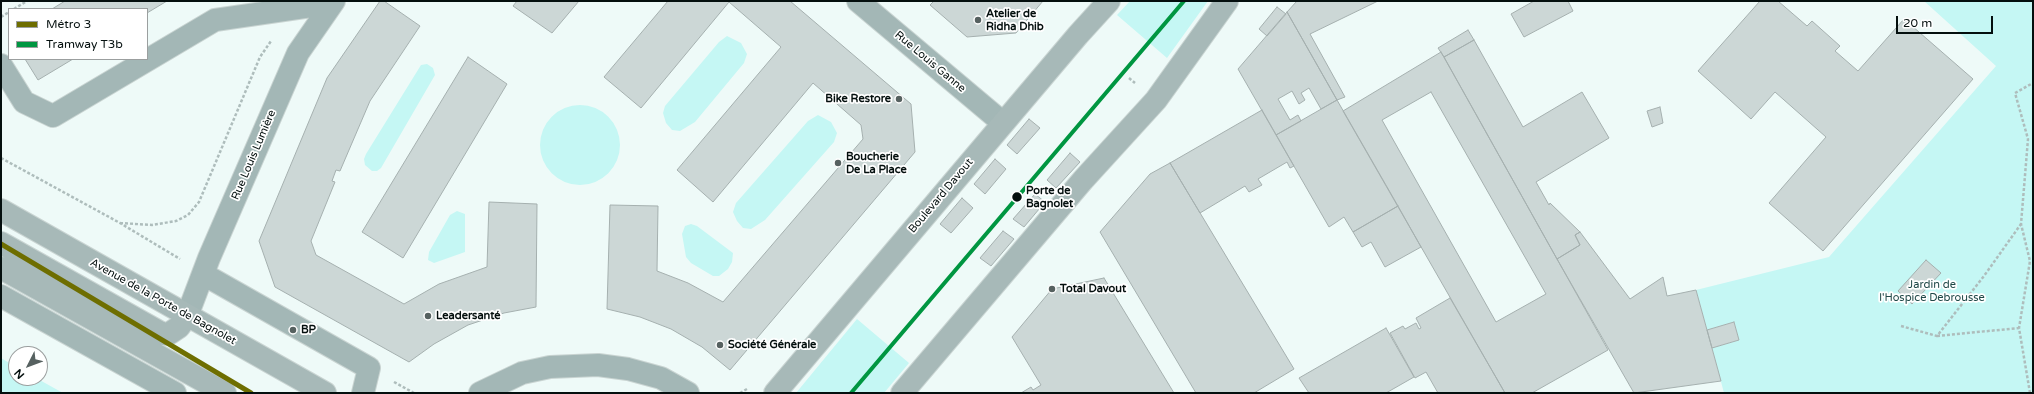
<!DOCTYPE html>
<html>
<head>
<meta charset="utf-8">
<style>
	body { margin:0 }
	#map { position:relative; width:2034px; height:394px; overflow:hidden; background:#eefaf8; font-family:"Varela Round",sans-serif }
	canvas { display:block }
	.frame { position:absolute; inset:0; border:2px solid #040f0e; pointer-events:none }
	.legend { position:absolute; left:8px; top:8px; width:140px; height:52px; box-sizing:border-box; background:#fff; border:1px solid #9b9f9f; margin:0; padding:5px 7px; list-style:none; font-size:12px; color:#040f0e }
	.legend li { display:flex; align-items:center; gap:8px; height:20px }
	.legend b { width:20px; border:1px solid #9b9f9f }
	.north { position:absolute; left:8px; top:346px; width:40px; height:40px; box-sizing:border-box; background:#fff; border:1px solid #9b9f9f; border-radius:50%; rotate:228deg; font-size:11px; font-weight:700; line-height:16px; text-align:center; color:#040f0e }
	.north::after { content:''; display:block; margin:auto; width:14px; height:18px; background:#566160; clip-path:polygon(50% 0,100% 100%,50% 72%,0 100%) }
	.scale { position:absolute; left:1896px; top:16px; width:97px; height:18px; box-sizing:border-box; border:2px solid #040f0e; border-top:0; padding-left:5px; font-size:12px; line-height:14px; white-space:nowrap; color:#040f0e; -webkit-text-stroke:3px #fff; paint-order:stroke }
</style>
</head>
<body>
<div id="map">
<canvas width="2034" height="394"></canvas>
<div class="frame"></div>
<ul class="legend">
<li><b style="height:5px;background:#6e6e00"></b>Métro 3</li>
<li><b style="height:5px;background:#009641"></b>Tramway T3b</li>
</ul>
<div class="north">N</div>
<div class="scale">20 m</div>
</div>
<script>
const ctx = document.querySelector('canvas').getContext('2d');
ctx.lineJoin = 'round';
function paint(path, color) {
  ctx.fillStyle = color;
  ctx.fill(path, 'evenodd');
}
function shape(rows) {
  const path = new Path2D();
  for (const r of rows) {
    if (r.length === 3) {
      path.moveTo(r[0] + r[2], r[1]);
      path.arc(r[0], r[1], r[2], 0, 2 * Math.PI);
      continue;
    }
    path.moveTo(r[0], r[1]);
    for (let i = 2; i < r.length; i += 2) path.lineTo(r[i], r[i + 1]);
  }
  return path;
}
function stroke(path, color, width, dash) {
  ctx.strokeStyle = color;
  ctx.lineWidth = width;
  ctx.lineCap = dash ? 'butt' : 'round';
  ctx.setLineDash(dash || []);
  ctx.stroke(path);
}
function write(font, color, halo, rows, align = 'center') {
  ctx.font = font + ' "Varela Round",sans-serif';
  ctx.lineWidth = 3.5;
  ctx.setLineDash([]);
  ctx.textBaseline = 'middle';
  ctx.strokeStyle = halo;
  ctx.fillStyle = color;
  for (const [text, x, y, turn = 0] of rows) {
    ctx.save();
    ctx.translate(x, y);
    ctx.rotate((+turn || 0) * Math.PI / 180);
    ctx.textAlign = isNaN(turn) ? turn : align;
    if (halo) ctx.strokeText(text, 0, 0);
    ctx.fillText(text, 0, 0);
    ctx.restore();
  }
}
const green = shape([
	[1130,1,1208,1,1167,58,1117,15],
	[1924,1,2033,1,2033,393,1724,393,1712,348,1739,340,1734,322,1707,330,1696,290,1829,257,1996,66],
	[727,36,741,43,747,54,744,63,695,122,680,131,672,130,666,123,663,113,665,106,719,42],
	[427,64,433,68,435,75,381,168,377,171,372,171,365,165,364,159,366,154,421,65],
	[580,145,40],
	[818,115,831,122,837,133,834,142,765,220,751,229,743,228,737,221,733,212,736,203,808,121],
	[457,211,465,214,465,252,434,263,428,260,429,252,450,215],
	[691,224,697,226,733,253,732,262,728,269,719,276,713,276,691,263,686,257,682,234,685,226],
	[857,319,909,363,884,393,796,393],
	[1,358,16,367,16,378,36,378,63,393,1,393]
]);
const building = shape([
	[65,1,167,1,147,13,147,9,52,9,65,1],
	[380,1,384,1,420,26,370,101,340,171,336,170,332,181,335,182,311,241,316,255,404,304,439,284,487,267,489,202,537,204,536,307,504,313,468,325,434,344,409,362,275,287,259,241,327,78,380,1],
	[517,1,579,1,552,33,513,6,517,1],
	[668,1,790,1,911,104,915,152,730,370,702,347,671,329,640,317,607,309,610,205,658,206,657,271,688,283,723,302,863,139,861,125,813,83,713,202,677,170,781,47,729,2,641,108,604,77,668,1],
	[934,1,1043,1,1016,33,967,37,930,5,934,1],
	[1297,1,1378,1,1310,34,1345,97,1337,100,1287,12,1297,1],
	[1534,1,1568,1,1573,11,1524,37,1511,14,1534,1],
	[1760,1,1778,1,1807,26,1812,21,1840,46,1835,51,1858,71,1904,19,1973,79,1823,251,1769,203,1826,137,1775,92,1751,119,1698,71,1760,1],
	[1277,7,1286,14,1267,36,1259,29,1277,7],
	[1287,12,1337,100,1321,109,1309,88,1301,93,1305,100,1299,104,1292,91,1278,99,1290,120,1298,115,1301,121,1276,135,1238,69,1287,12],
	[1468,30,1474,40,1444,57,1438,48,1468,30],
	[1474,40,1523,127,1582,92,1609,138,1536,182,1549,205,1550,203,1580,232,1575,235,1580,245,1557,259,1444,57,1474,40],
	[1441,52,1608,350,1532,393,1505,393,1343,111,1441,52],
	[1431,92,1546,294,1496,322,1382,120,1431,92],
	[468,57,507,84,403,258,362,232,468,57],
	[25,59,73,59,38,80,25,59],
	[1337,100,1398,206,1353,232,1344,217,1329,227,1276,135,1337,100],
	[1660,107,1663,123,1652,127,1647,111,1660,107],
	[1262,110,1294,166,1290,168,1287,162,1258,179,1262,185,1249,192,1245,186,1200,213,1170,163,1262,110],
	[1029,119,1040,128,1017,154,1007,145,1029,119],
	[1070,153,1080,162,1056,188,1047,180,1070,153],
	[995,159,1006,169,985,194,974,184,995,159],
	[1170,163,1294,369,1254,393,1196,393,1100,232,1150,174,1170,163],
	[1035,194,1045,202,1024,227,1013,219,1035,194],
	[962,198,973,208,951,233,940,224,962,198],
	[1398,206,1421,247,1385,267,1371,242,1362,247,1353,232,1398,206],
	[1003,231,1014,239,991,266,980,258,1003,231],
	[1580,232,1630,299,1663,277,1667,296,1696,290,1721,381,1634,393,1557,259,1580,245,1575,235,1580,232],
	[1926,260,1941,273,1912,304,1898,291,1926,260],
	[1104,278,1174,393,1021,393,1031,387,1033,390,1041,385,1012,337,1052,289,1104,278],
	[1450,298,1505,393,1438,393,1426,372,1415,378,1390,333,1403,326,1405,329,1416,323,1419,329,1421,328,1416,318,1450,298],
	[1734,322,1739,340,1712,348,1707,330,1734,322],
	[1386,328,1414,377,1386,393,1309,393,1299,378,1386,328]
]);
const path = shape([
	[14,9,27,1],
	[1,17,9,12],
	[1129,78,1135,83],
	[1,158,120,223,180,259],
	[120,223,152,225,176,221,188,215,199,202,260,57,271,41],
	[1901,326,1937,336,1984,276,2021,224],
	[1937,336,2019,328],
	[394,382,414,393],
	[740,393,747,389],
	[2030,393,2019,328,2030,261,2021,224,2028,139,2015,93,2033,83]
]);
const minor = shape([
	[858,1,1003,123],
	[1,65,24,102,53,116,215,20,332,3,330,1],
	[203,274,369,368,363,393],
	[1,296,175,393],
	[187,316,209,258,298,53,334,1],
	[480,393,522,373,550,367,598,365,628,369,661,378,688,393]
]);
const major = shape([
	[1,210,325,393],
	[1,243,163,334,170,333,179,327,187,316],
	[1,268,225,393],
	[775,393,1078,35,1109,1],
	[902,393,1083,180,1156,100,1227,1]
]);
const tram1 = shape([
	[851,393,1184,1]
]);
const metro1 = shape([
	[1,244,251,393]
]);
const markers = [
	[978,20,4,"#566160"],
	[899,99,4,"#566160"],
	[838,163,4,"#566160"],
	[1017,197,5.5,"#040f0e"],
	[1052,289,4,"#566160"],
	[428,316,4,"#566160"],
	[293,330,4,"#566160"],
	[720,345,4,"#566160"]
];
const poiNames = [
	["Atelier de",986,14],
	["Ridha Dhib",986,27],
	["Bike Restore",891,99,"right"],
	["Boucherie",846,157],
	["De La Place",846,170],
	["Total Davout",1060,289],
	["Leadersanté",436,316],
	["BP",301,330],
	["Société Générale",728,345]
];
const streetNames = [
	["Rue Louis Ganne",930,62,40],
	["Rue Louis Lumière",254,155,-67],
	["Boulevard Davout",941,196,-50],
	["Avenue de la Porte de Bagnolet",163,302,29]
];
const stopNames = [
	["Porte de",1026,191],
	["Bagnolet",1026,204]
];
const parkNames = [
	["Jardin de",1932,285],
	["l'Hospice Debrousse",1932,298]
];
paint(green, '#c5f7f4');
paint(building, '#ccd7d6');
stroke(building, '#a5b0af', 1);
stroke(minor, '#c9d4d2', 24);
stroke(major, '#c9d4d2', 24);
stroke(path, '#aebdbc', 2.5, [3, 2]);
stroke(minor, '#a3b7b6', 22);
stroke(major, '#a7b9b8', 22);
stroke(tram1, '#009641', 4);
stroke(metro1, '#6e6e00', 5);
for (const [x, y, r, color] of markers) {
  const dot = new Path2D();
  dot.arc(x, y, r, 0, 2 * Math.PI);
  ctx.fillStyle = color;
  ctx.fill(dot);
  stroke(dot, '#fff', 1.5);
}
write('bold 11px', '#040f0e', '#fff', poiNames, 'left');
write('11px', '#040f0e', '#fff', streetNames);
write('bold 11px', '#040f0e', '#fff', stopNames, 'left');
write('11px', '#204948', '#fff', parkNames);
</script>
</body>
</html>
